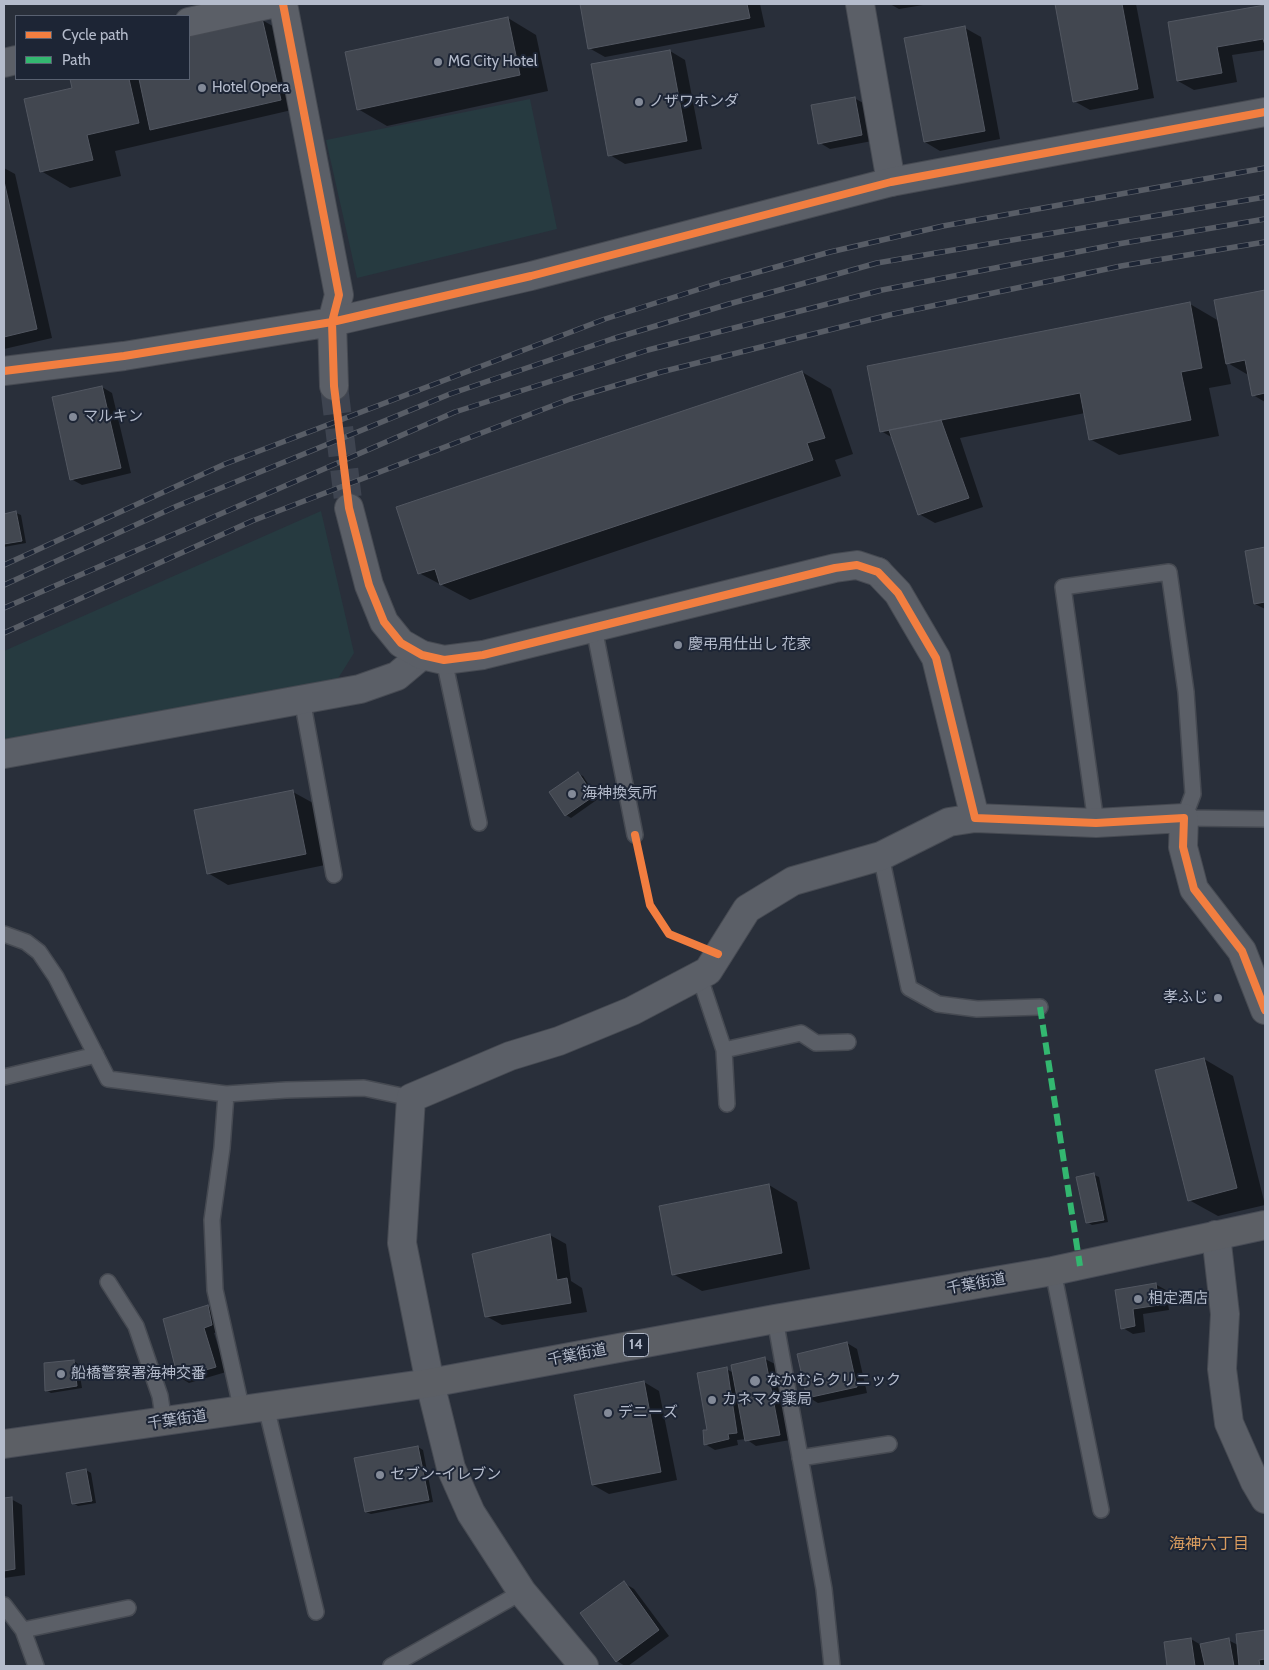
<!DOCTYPE html>
<html>
<head>
<meta charset="utf-8">
<style>
	body { margin:0 }
	#map { position:relative; width:1269px; height:1670px; overflow:hidden; background:#292f3a; font-family:Cabin,sans-serif }
	canvas { display:block }
	.frame { position:absolute; inset:0; border:5px solid #b4bbcb; pointer-events:none }
	.legend { position:absolute; left:15px; top:15px; width:175px; height:65px; box-sizing:border-box; background:#1d2535; border:1px solid #596171; margin:0; padding:6px 9px; list-style:none; font-size:15px; color:#b4bbcb }
	.legend li { display:flex; align-items:center; gap:10px; height:25px }
	.legend b { width:25px; border:1px solid #596171 }
</style>
</head>
<body>
<div id="map">
<canvas width="1269" height="1670"></canvas>
<div class="frame"></div>
<ul class="legend">
<li><b style="height:6px;background:#f27e40"></b>Cycle path</li>
<li><b style="height:6px;background:#33b770"></b>Path</li>
</ul>
</div>
<script>
const ctx = document.querySelector('canvas').getContext('2d');
ctx.lineJoin = 'round';
function paint(path, color) {
  ctx.fillStyle = color;
  ctx.fill(path, 'evenodd');
}
function shape(rows) {
  const path = new Path2D();
  for (const r of rows) {
    path.moveTo(r[0], r[1]);
    for (let i = 2; i < r.length; i += 2) path.lineTo(r[i], r[i + 1]);
  }
  return path;
}
function stroke(path, color, width, dash) {
  ctx.strokeStyle = color;
  ctx.lineWidth = width;
  ctx.lineCap = dash ? 'butt' : 'round';
  ctx.setLineDash(dash || []);
  ctx.stroke(path);
}
function write(font, color, halo, rows, align = 'center') {
  ctx.font = font + ' Cabin,"Noto Sans JP",sans-serif';
  ctx.lineWidth = 4;
  ctx.setLineDash([]);
  ctx.textBaseline = 'middle';
  ctx.strokeStyle = halo;
  ctx.fillStyle = color;
  for (const [text, x, y, turn = 0] of rows) {
    ctx.save();
    ctx.translate(x, y);
    ctx.rotate((+turn || 0) * Math.PI / 180);
    ctx.textAlign = isNaN(turn) ? turn : align;
    if (halo) ctx.strokeText(text, 0, 0);
    ctx.fillText(text, 0, 0);
    ctx.restore();
  }
}
const green = shape([
	[530,99,557,229,357,278,326,140],
	[321,511,354,653,337,680,4,740,4,651]
]);
const shadow = shape([
	[581,4,760,4,765,27,605,57,589,48],
	[890,4,929,4,899,9],
	[1056,4,1136,4,1154,98,1090,110,1074,101],
	[1265,7,1265,50,1232,55,1237,82,1194,90,1178,81,1170,23],
	[508,18,536,35,548,91,387,126,358,109],
	[262,20,278,29,296,109,115,151,121,176,70,188,41,171,73,89,71,79,189,79,189,36],
	[965,28,981,37,1000,139,940,151,925,142],
	[670,51,685,60,702,149,625,164,610,155],
	[854,98,865,104,872,141,830,149,820,143],
	[4,168,15,174,52,338,4,349],
	[1265,291,1265,402,1253,395,1250,376,1226,362,1231,384,1209,388,1219,436,1119,455,1090,439,1085,413,960,438,983,507,935,523,919,514,893,438,881,431,1190,304,1219,321,1215,301],
	[802,372,831,389,853,454,835,460,841,476,470,600,419,573],
	[102,387,112,393,131,473,82,485,71,479],
	[16,513,21,515,26,543,4,547,4,515],
	[1265,548,1265,609,1255,604,1246,552],
	[578,774,583,776,598,799,571,818,566,815],
	[293,792,313,803,325,865,228,885,208,873],
	[1204,1059,1233,1076,1265,1205,1218,1216,1189,1200],
	[1094,1175,1099,1177,1108,1222,1092,1225,1087,1222],
	[769,1185,797,1202,810,1269,702,1291,673,1274],
	[550,1235,566,1244,571,1281,582,1288,587,1312,502,1325,486,1316],
	[1155,1284,1166,1290,1169,1310,1143,1314,1145,1332,1133,1334,1123,1328,1116,1291],
	[208,1306,218,1312,222,1331,214,1333,226,1372,189,1383,179,1377],
	[847,1343,857,1349,867,1393,818,1403,808,1397],
	[765,1359,775,1364,790,1440,756,1446,746,1439,737,1440,738,1445,715,1450,705,1444,726,1369,734,1373],
	[74,1361,78,1364,82,1388,51,1393,46,1390],
	[644,1382,659,1391,677,1480,609,1494,593,1485],
	[418,1447,423,1450,433,1502,371,1514,366,1512],
	[86,1470,91,1473,96,1503,78,1506,73,1503],
	[11,1499,22,1505,25,1575,4,1578,4,1500],
	[624,1583,634,1589,669,1636,628,1666,625,1666,617,1661],
	[1265,1631,1265,1666,1169,1666,1165,1643,1191,1639,1201,1645,1228,1640,1238,1645,1237,1635]
]);
const building = shape([
	[580,4,747,4,750,18,588,49,580,4],
	[1055,4,1122,4,1138,89,1073,102,1055,4],
	[1265,5,1265,45,1263,39,1217,47,1222,73,1177,81,1168,22,1265,5],
	[508,17,520,75,357,110,345,52,508,17],
	[262,18,281,100,150,130,139,79,189,79,189,35,262,18],
	[965,26,985,131,924,142,904,38,965,26],
	[670,50,687,141,608,156,591,64,670,50],
	[70,79,129,79,139,123,87,135,93,160,40,172,24,99,72,88,70,79],
	[855,97,862,135,818,144,811,105,855,97],
	[4,181,37,329,4,337,4,181],
	[1265,290,1265,393,1252,396,1245,360,1226,364,1214,300,1265,290],
	[1190,302,1202,368,1181,372,1191,420,1089,440,1080,393,880,432,867,366,1190,302],
	[802,371,825,438,807,443,813,460,440,585,435,569,418,574,396,507,802,371],
	[102,386,121,468,70,480,52,397,102,386],
	[941,420,969,498,918,515,889,430,941,420],
	[16,511,22,541,4,544,4,514,16,511],
	[1265,547,1265,602,1254,604,1245,551,1265,547],
	[578,772,594,796,565,816,549,792,578,772],
	[293,790,306,854,207,874,194,810,293,790],
	[1204,1058,1237,1188,1188,1201,1155,1070,1204,1058],
	[1094,1173,1104,1220,1086,1223,1076,1177,1094,1173],
	[769,1184,782,1253,672,1275,659,1206,769,1184],
	[550,1234,557,1280,567,1278,571,1303,485,1317,472,1254,550,1234],
	[1156,1283,1159,1305,1133,1309,1135,1326,1121,1329,1115,1290,1156,1283],
	[208,1305,212,1325,204,1328,216,1367,178,1378,163,1319,208,1305],
	[847,1342,857,1387,807,1398,797,1354,847,1342],
	[765,1357,780,1435,745,1441,731,1365,765,1357],
	[74,1360,77,1386,45,1391,44,1363,74,1360],
	[727,1367,737,1433,728,1434,729,1439,704,1445,703,1430,707,1430,697,1373,727,1367],
	[644,1381,661,1472,592,1485,574,1395,644,1381],
	[418,1446,429,1500,365,1512,354,1458,418,1446],
	[86,1469,92,1501,72,1504,66,1473,86,1469],
	[12,1497,15,1569,4,1571,4,1498,12,1497],
	[624,1581,659,1630,616,1662,580,1613,624,1581],
	[1265,1630,1265,1659,1259,1660,1260,1666,1239,1666,1236,1634,1265,1630],
	[1191,1638,1195,1666,1167,1666,1164,1642,1191,1638],
	[1229,1638,1234,1666,1205,1666,1200,1644,1229,1638]
]);
const tertiaryTunnel = shape([
	[334,386,349,508]
]);
const service = shape([
	[594,628,635,835],
	[444,660,479,823],
	[302,699,334,875],
	[1096,823,1063,587,1169,572,1186,692,1193,794,1184,818,1265,819],
	[881,856,909,988,938,1004,977,1009,1040,1007],
	[4,934,26,942,39,952,56,977,108,1079,226,1094,286,1090,364,1088,411,1098],
	[699,975,724,1050,727,1104],
	[724,1050,801,1033,816,1043,848,1042],
	[4,1077,96,1055],
	[226,1094,222,1148,212,1220,215,1290,242,1411],
	[1053,1271,1101,1510],
	[108,1282,136,1326,160,1396,164,1422],
	[775,1319,824,1589,832,1666],
	[266,1407,316,1612],
	[800,1458,889,1444],
	[4,1605,23,1630,36,1666],
	[23,1630,128,1608],
	[391,1666,522,1592]
]);
const minor = shape([
	[283,4,339,295,332,322],
	[860,4,891,182],
	[189,22,271,4],
	[4,63,16,60],
	[878,572,898,593,936,658,975,818,1096,823,1184,818,1183,847,1194,889,1242,951,1265,1010],
	[4,754,360,689,397,676,422,655],
	[1216,1235,1225,1314,1222,1369,1229,1423,1255,1482,1265,1499],
	[430,1383,402,1243,411,1098,510,1056,559,1041,632,1011,708,971,747,909,793,881,881,856,949,822,975,818]
]);
const tertiary = shape([
	[332,322,334,386],
	[4,371,124,356,332,322,531,276,891,182,1265,112],
	[349,508,369,585,384,622,401,643,422,655,444,660,483,655,835,568,857,565,878,572],
	[430,1383,451,1468,471,1513,522,1592,584,1666]
]);
const trunk = shape([
	[4,1444,430,1383,775,1319,1053,1271,1265,1225]
]);
const rail = shape([
	[4,565,225,464,605,319,722,282,830,252,943,226,1265,168],
	[4,585,177,506,450,394,612,339,729,304,877,263,1265,197],
	[4,608,455,412,648,350,882,290,1118,244,1265,219],
	[4,633,252,521,570,399,661,372,889,315,1121,266,1265,242]
]);
const quiet = shape([
	[1040,1007,1080,1266]
]);
const cycleway = shape([
	[283,4,339,295,332,322,334,386,349,508,369,585,384,622,401,643,422,655,444,660,483,655,835,568,857,565,878,572,898,593,936,658,975,818,1096,823,1184,818,1183,847,1194,889,1242,951,1265,1010],
	[4,371,124,356,332,322,531,276,891,182,1265,112],
	[635,835,650,905,669,934,718,954]
]);
const markers = [
	[438,62,5,"#838a98"],
	[202,88,5,"#838a98"],
	[639,102,5,"#838a98"],
	[73,417,5,"#838a98"],
	[678,645,5,"#838a98"],
	[572,794,5,"#838a98"],
	[1218,998,5,"#838a98"],
	[1138,1299,5,"#838a98"],
	[61,1374,5,"#838a98"],
	[755,1381,6,"#838a98"],
	[712,1400,5,"#838a98"],
	[608,1413,5,"#838a98"],
	[380,1475,5,"#838a98"]
];
const shields = [
	[636,1345,25]
];
const shieldNames = [
	["14",636,1345]
];
const poiNames = [
	["MG City Hotel",448,62],
	["Hotel Opera",212,88],
	["ノザワホンダ",649,102],
	["マルキン",83,417],
	["慶弔用仕出し 花家",688,645],
	["海神換気所",582,794],
	["孝ふじ",1208,998,"right"],
	["相定酒店",1148,1299],
	["船橋警察署海神交番",71,1374],
	["なかむらクリニック",766,1381],
	["カネマタ薬局",722,1400],
	["デニーズ",618,1413],
	["セブン-イレブン",390,1475]
];
const streetNames = [
	["千葉街道",976,1284,-10],
	["千葉街道",577,1355,-11],
	["千葉街道",177,1420,-8]
];
const neighbourhoodNames = [
	["海神六丁目",1209,1544]
];
paint(green, '#263a40');
paint(shadow, '#0007');
paint(building, '#424750');
stroke(building, '#525761', 1);
stroke(tertiaryTunnel, '#3e4450', 28, [28, 14]);
stroke(service, '#464a52', 18);
stroke(minor, '#464a52', 30);
stroke(tertiary, '#464a52', 30);
stroke(trunk, '#474b55', 30);
stroke(service, '#5b5f67', 15);
stroke(minor, '#5b5f67', 28);
stroke(tertiary, '#5b5f67', 28);
stroke(trunk, '#5c5f65', 28);
stroke(rail, '#585d66', 5.5);
stroke(rail, '#1d2535', 4, [11]);
stroke(quiet, '#33b770', 6, [12, 6]);
stroke(cycleway, '#f27e40', 8);
for (const [x, y, r, color] of markers) {
  const dot = new Path2D();
  dot.arc(x, y, r, 0, 2 * Math.PI);
  ctx.fillStyle = color;
  ctx.fill(dot);
  stroke(dot, '#1d2535', 2);
}
for (const [x, y, w] of shields) {
  const box = new Path2D();
  box.roundRect(x - w / 2, y - 11.5, w, 23, 4);
  ctx.fillStyle = '#1d2535';
  ctx.fill(box);
  stroke(box, '#b4bbcb', 1);
}
write('bold 14px', '#b4bbcb', null, shieldNames);
write('15px', '#b4bbcb', '#1d2535', poiNames, 'left');
write('15px', '#b4bbcb', '#1d2535', streetNames);
write('16px', '#da9d5f', '#1d2535', neighbourhoodNames);
</script>
</body>
</html>
